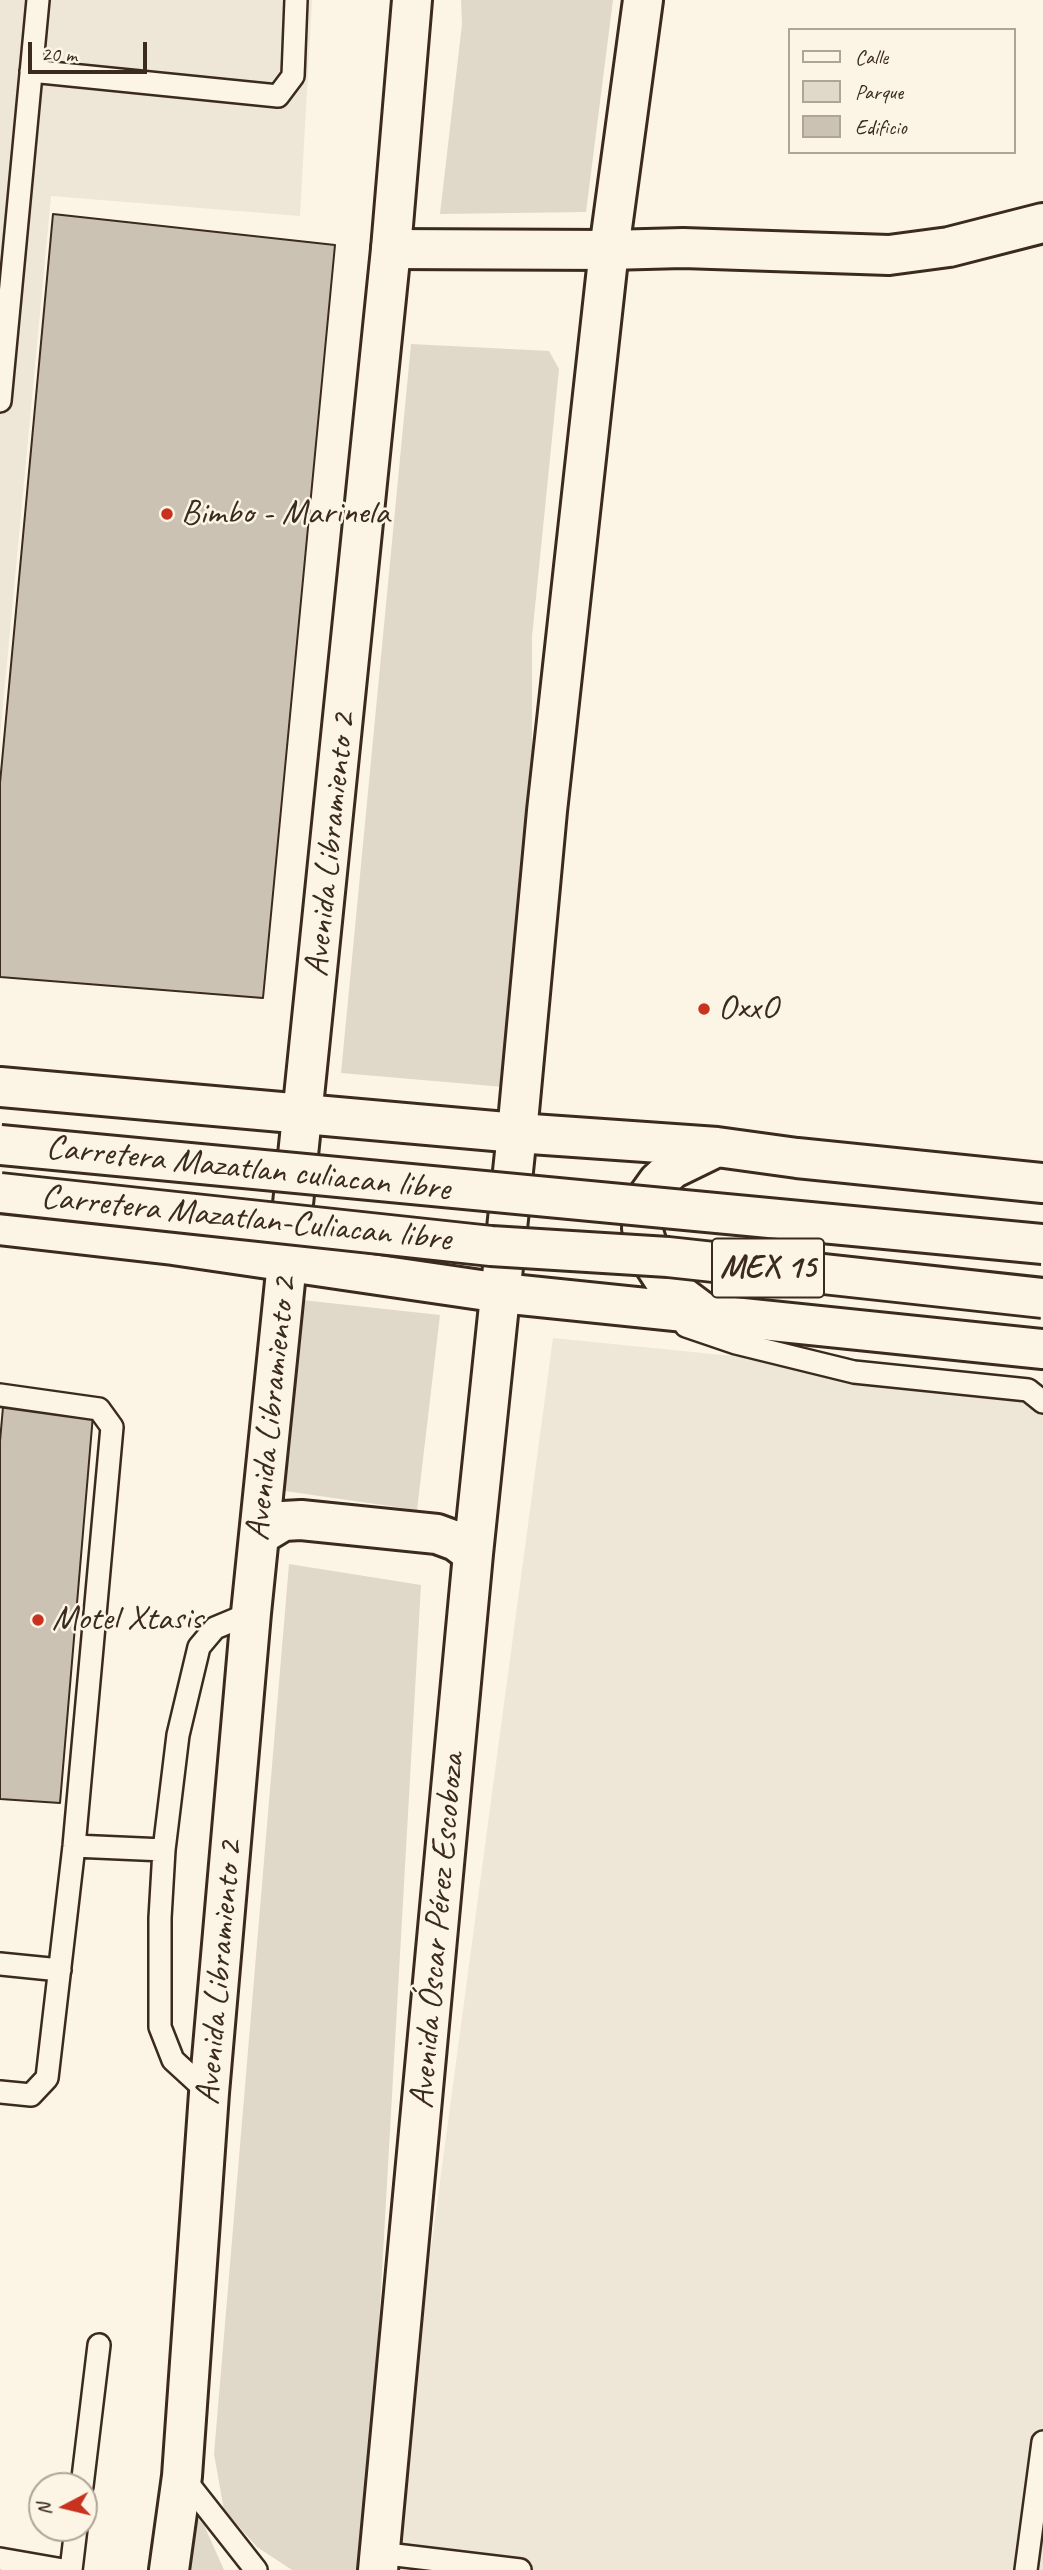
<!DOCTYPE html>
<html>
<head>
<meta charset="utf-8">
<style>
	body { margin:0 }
	#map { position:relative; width:1043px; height:2570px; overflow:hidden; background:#fcf5e5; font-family:Caveat,sans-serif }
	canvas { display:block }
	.legend { position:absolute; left:788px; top:28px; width:228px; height:126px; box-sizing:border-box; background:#fcf5e5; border:2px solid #afa495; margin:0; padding:9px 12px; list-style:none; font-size:21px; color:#3b2a1e }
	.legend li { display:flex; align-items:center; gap:14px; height:35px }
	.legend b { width:35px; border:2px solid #afa495 }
	.north { position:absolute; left:28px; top:2472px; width:70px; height:70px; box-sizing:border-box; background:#fcf5e5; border:2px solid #afa495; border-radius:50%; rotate:263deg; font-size:19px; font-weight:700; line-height:28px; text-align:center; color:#3b2a1e }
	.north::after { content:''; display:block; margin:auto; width:24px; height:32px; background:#c8321e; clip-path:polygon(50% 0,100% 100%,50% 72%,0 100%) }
	.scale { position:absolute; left:28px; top:42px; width:119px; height:32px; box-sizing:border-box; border:4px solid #3b2a1e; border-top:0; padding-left:9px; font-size:21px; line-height:24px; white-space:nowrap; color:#3b2a1e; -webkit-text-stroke:5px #fcf5e5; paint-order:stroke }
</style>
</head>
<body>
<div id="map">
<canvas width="1043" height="2570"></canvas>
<ul class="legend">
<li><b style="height:9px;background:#fcf5e5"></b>Calle</li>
<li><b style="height:19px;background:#e0d8c8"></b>Parque</li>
<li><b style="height:19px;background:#ccc2b3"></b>Edificio</li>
</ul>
<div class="north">N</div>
<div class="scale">20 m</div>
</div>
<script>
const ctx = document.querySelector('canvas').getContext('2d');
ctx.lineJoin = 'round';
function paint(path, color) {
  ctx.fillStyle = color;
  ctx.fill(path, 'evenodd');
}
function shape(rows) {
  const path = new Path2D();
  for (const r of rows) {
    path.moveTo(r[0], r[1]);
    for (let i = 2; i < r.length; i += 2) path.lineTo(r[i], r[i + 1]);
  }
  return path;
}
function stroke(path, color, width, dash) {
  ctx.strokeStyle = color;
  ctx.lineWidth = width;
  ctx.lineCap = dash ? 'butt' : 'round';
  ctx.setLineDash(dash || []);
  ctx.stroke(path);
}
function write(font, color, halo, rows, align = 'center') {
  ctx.font = font + ' Caveat,sans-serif';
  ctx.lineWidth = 5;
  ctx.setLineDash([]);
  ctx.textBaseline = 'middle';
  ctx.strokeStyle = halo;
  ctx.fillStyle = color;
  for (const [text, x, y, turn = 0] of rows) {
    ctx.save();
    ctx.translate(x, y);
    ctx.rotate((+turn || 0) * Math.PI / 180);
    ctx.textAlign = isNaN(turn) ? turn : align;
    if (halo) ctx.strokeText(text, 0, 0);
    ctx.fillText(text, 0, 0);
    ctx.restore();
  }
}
const built = shape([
	[0,0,312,0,300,216,51,196,0,737],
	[553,1338,1043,1387,1043,2570,388,2570]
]);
const green = shape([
	[461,0,613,0,586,212,440,214,462,24],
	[411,344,549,351,559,369,532,637,532,840,504,1087,341,1073],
	[302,1300,440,1315,417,1510,278,1490],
	[289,1564,421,1585,365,2570,292,2570,257,2547,224,2510,214,2454],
	[192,2513,204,2525,224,2570,180,2570]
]);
const building = shape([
	[53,214,335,245,263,998,0,977,0,783,53,214],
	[3,1407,93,1415,60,1803,0,1799,0,1441,3,1407]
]);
const service = shape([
	[31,71,278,96,293,76,296,0],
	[0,401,38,0],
	[686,1326,736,1343,854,1372,1028,1390,1043,1402],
	[0,1395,99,1409,112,1427,74,1846,47,2078,31,2095,0,2092],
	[74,1846,164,1850],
	[0,1964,60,1970],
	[209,2093,173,2060,160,2027,160,1918,164,1850,178,1735,199,1647,215,1628,251,1613],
	[182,2476,256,2570],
	[82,2486,99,2345],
	[379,2553,520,2570],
	[0,2559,63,2570],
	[71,2570,76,2528],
	[1026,2570,1043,2442]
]);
const minor = shape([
	[391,249,609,250,683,248,889,255,949,247,1043,223]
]);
const secondary = shape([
	[0,1087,517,1133,717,1147,797,1158,1043,1183],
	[0,1225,173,1245,501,1293,1043,1349],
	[705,1314,677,1293,663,1278,652,1261,642,1228,648,1196,658,1182,672,1169,715,1148]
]);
const primary = shape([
	[260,1535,283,1521,301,1520,437,1534,456,1541,473,1554],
	[169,2570,182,2476,209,2093,251,1613,391,249,412,0],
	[378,2570,473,1554,517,1133,547,811,609,250,643,0]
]);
const trunkBridge = shape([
	[0,1145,1043,1244],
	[0,1193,491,1246,668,1257,1043,1298]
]);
const markers = [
	[167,514,7,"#c8321e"],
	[704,1009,7,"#c8321e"],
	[38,1620,7,"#c8321e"]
];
const shields = [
	[768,1268,112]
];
const shieldNames = [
	["MEX 15",768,1268]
];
const poiNames = [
	["Bimbo - Marinela",181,514],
	["OxxO",718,1009],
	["Motel Xtasis",52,1620]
];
const streetNames = [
	["Avenida Libramiento 2",331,845,-84],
	["Carretera Mazatlan culiacan libre",248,1169,6],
	["Carretera Mazatlan-Culiacan libre",246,1219,6],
	["Avenida Libramiento 2",272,1409,-84],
	["Avenida Óscar Pérez Escoboza",438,1931,-85],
	["Avenida Libramiento 2",220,1973,-85]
];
paint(built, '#eee6d6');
paint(green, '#e0d8c8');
paint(building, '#ccc2b3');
stroke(building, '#3b2a1e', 2);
stroke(service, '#3b2a1e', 26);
stroke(minor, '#3b2a1e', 44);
stroke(secondary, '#3b2a1e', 44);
stroke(primary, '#3b2a1e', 44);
stroke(service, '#fcf5e5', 21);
stroke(minor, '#fcf5e5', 38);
stroke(secondary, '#fcf5e5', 38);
stroke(primary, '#fcf5e5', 38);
stroke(trunkBridge, '#3b2a1e', 44, []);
stroke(trunkBridge, '#fcf5e5', 38);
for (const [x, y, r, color] of markers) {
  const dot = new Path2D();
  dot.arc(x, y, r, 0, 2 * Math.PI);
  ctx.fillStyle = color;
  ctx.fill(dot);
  stroke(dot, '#fcf5e5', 2.5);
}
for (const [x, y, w] of shields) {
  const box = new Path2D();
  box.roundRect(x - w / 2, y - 29.5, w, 59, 5);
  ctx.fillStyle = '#fcf5e5';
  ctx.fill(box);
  stroke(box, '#3b2a1e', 2);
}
write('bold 33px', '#3b2a1e', null, shieldNames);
write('35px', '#3b2a1e', '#fcf5e5', poiNames, 'left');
write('35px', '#3b2a1e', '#fcf5e5', streetNames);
</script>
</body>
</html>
